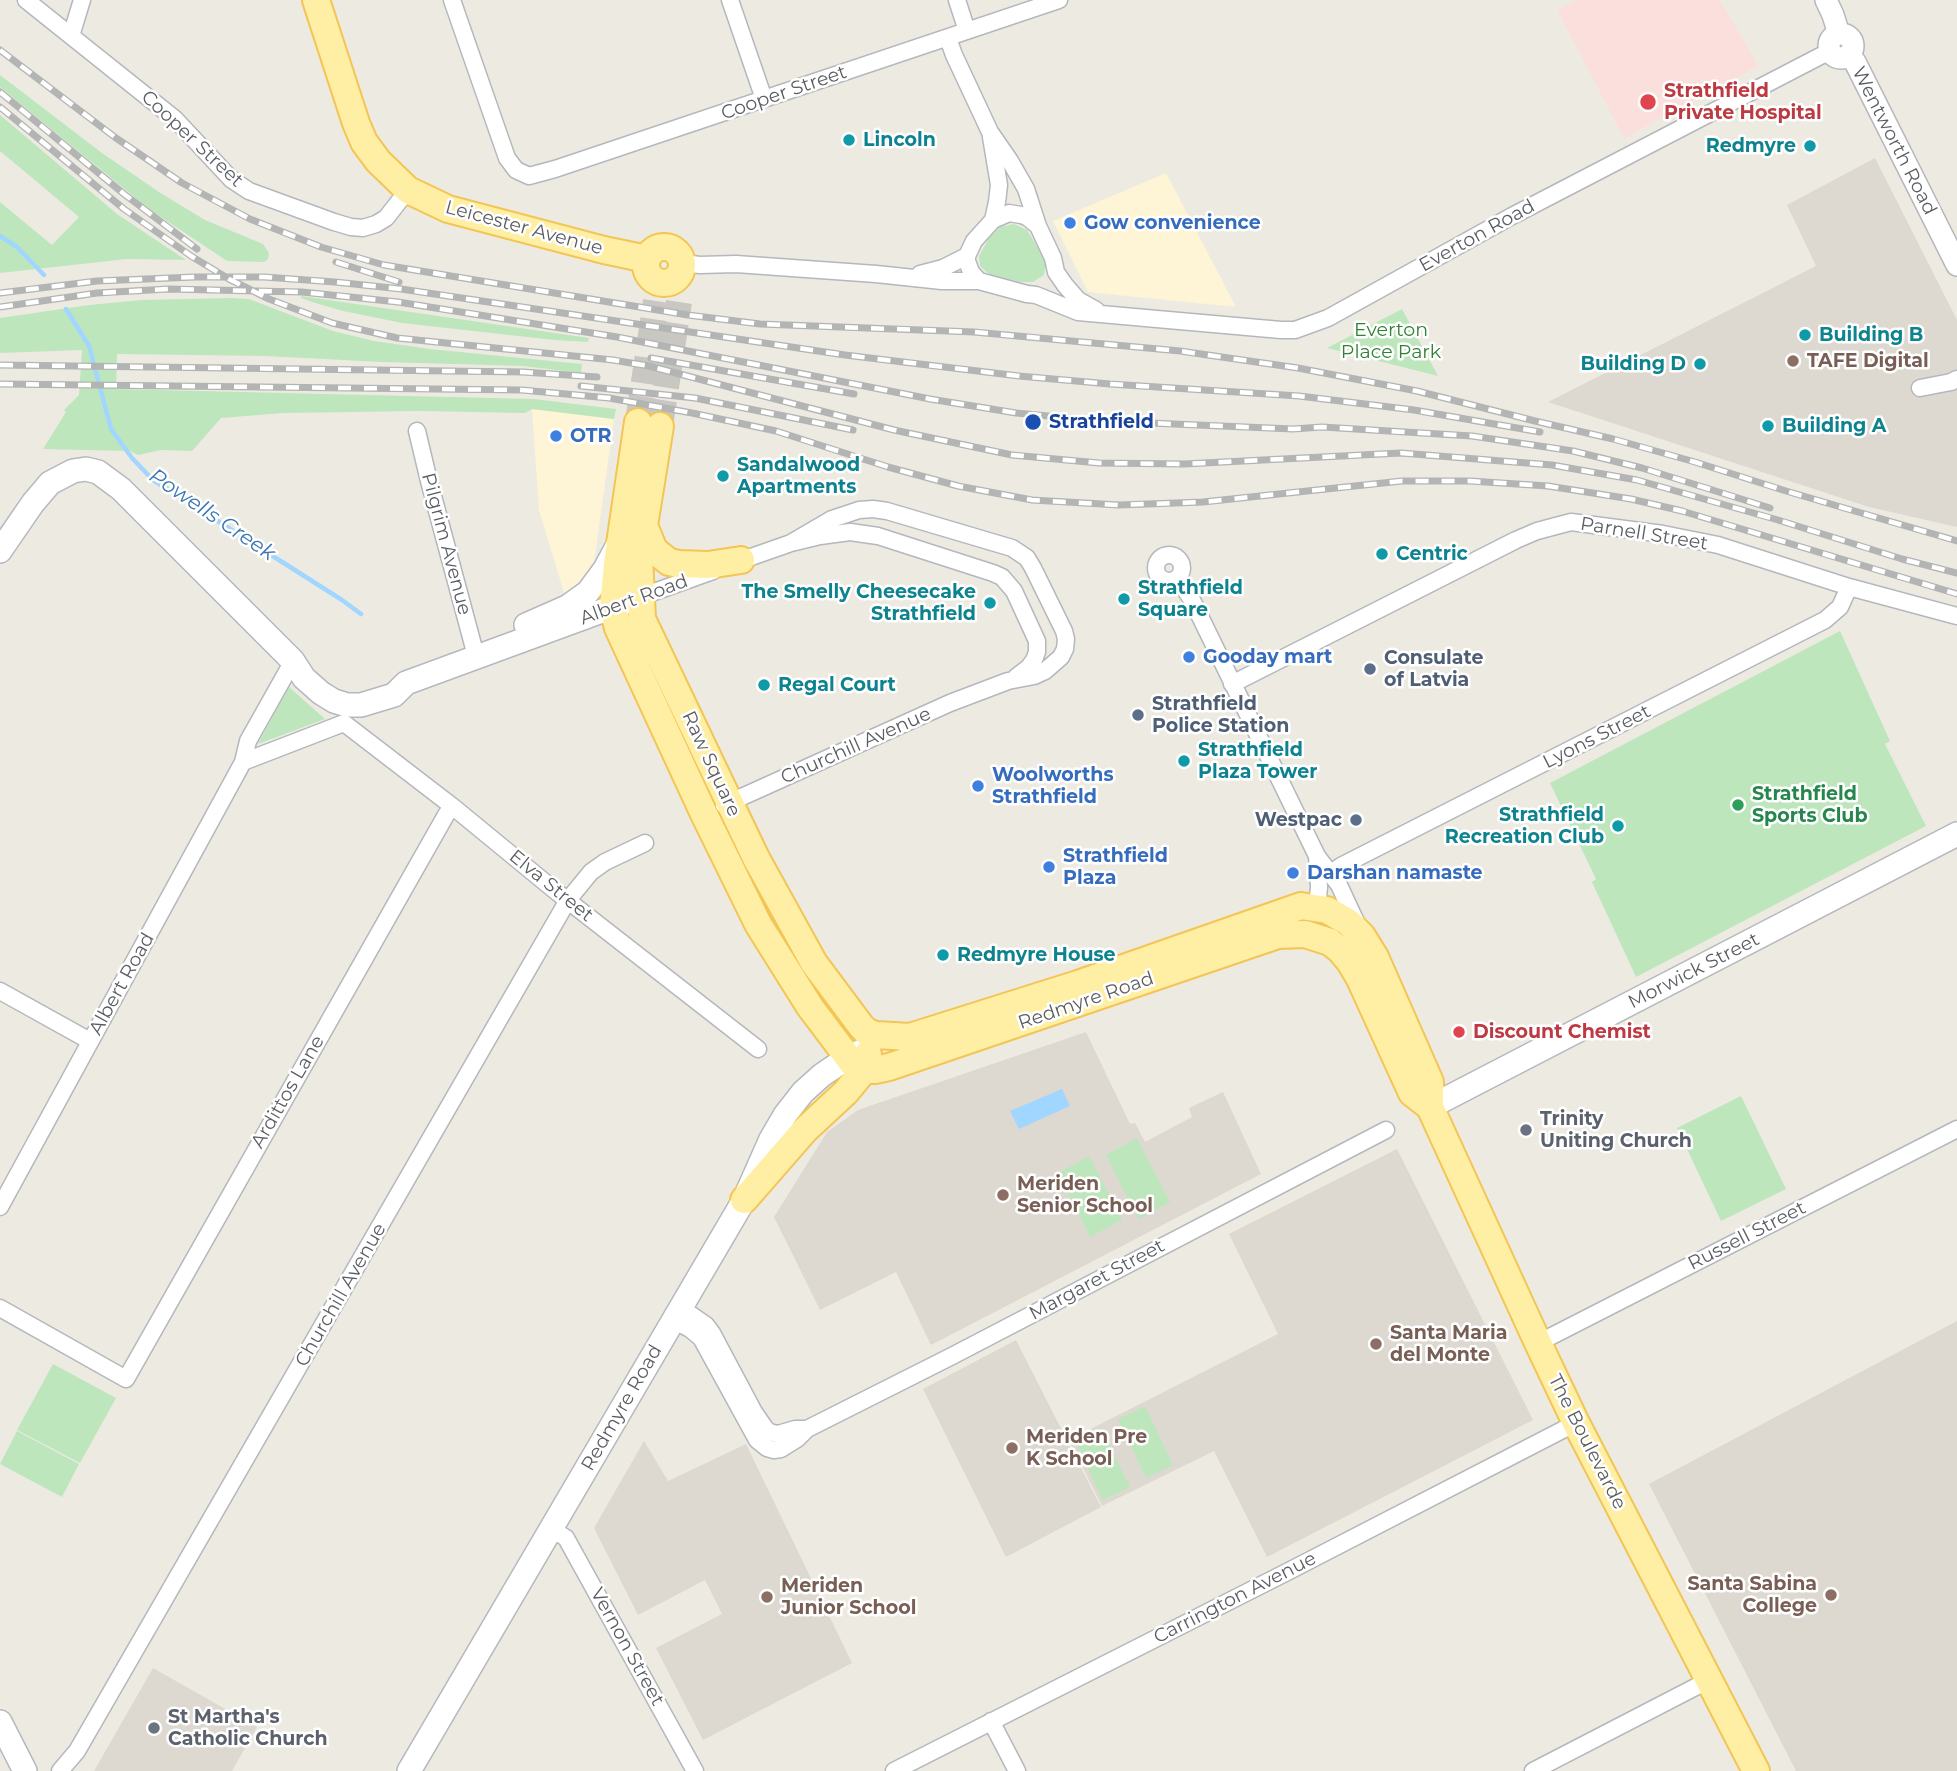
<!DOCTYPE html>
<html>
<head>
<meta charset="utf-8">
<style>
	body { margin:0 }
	canvas { display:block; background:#edeae1 }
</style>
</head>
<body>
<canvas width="1957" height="1771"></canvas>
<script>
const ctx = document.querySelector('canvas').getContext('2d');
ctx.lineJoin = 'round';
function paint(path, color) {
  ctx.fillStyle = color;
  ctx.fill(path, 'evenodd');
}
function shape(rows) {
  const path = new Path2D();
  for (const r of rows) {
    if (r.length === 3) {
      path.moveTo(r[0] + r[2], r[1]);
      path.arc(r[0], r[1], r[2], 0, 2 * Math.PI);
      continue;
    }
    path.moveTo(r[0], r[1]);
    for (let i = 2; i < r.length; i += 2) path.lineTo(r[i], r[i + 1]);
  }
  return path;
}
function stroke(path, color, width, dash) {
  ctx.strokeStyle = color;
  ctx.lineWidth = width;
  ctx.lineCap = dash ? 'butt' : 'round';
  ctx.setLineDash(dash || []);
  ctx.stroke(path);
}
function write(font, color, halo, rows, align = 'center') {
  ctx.font = font + ' Montserrat,sans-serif';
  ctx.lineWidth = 5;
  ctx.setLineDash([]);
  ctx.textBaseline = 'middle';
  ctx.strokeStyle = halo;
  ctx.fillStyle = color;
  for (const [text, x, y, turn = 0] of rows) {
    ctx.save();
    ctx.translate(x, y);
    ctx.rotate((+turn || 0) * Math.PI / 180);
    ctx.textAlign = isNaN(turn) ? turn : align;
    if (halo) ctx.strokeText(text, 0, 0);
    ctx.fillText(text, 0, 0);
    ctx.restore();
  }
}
const commercial = shape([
	[1166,173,1236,307,1088,292,1053,221],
	[532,409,614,419,594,563,579,584,565,596,539,510]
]);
const education = shape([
	[1875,158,1957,320,1957,527,1869,507,1548,402,1816,266,1787,205],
	[1086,1032,1130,1124,1135,1123,1145,1142,1192,1117,1189,1108,1223,1092,1261,1174,931,1345,896,1272,820,1310,774,1217,827,1132,858,1110],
	[1397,1149,1533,1420,1267,1557,1214,1451,1102,1506,1069,1440,1278,1334,1229,1234],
	[1957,1321,1957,1771,1796,1771,1649,1484],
	[1016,1340,1101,1507,1006,1557,923,1389],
	[644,1441,668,1481,746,1444,852,1663,703,1740,656,1648,722,1614,705,1580,638,1615,594,1528],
	[153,1668,257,1727,232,1771,94,1771]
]);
const medical = shape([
	[1578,0,1720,0,1758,66,1624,138,1557,10]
]);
const green = shape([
	[0,75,102,153,159,192,205,220,263,244,269,253,268,259,264,262,227,261,149,209,0,87],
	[0,115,117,214,186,260,127,259,0,273,0,202,52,245,79,217,0,151],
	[1014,224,1027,230,1046,261,1044,275,1033,282,1021,282,997,277,989,274,980,266,979,256,989,238,1000,227],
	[301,296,589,338,588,342,554,340,402,323,343,311,312,302,301,298],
	[232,298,249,299,333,331,374,341,430,349,582,364,581,373,523,366,382,362,265,356,117,354,116,389,534,399,616,409,614,419,532,409,525,413,420,411,283,413,221,418,192,451,161,450,138,455,126,449,127,451,43,449,66,412,64,410,79,395,82,350,0,353,0,318,89,305,142,300],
	[1402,309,1438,376,1327,348],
	[1840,631,1890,741,1885,744,1926,826,1636,977,1592,882,1596,879,1550,783],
	[289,687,325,719,258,744],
	[1741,1096,1786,1189,1721,1221,1677,1128],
	[1137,1138,1170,1202,1138,1219,1106,1155],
	[1089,1156,1122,1220,1090,1237,1058,1173],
	[53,1364,116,1398,80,1463,17,1430],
	[1145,1406,1173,1465,1146,1478,1118,1419],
	[1101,1428,1130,1487,1103,1500,1075,1441],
	[17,1431,79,1464,62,1497,0,1464]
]);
const water = shape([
	[1062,1089,1070,1106,1019,1129,1010,1111]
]);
const stream = shape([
	[0,236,17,247,44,275],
	[66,309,89,346,111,429,132,458,153,480,342,600,361,614]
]);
const primaryTunnel = shape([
	[638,422,656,301],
	[660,426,679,302]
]);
const minor = shape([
	[26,0,175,119,231,179,249,191,334,222,351,227,363,228,376,224,386,218,408,190],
	[452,0,507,158,516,170,529,176,555,169,1059,0],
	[730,0,764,99],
	[957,0,967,31],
	[71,36,82,0],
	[948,38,954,55,990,132,1010,161,1026,189,1038,226],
	[991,137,999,185,997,202,993,220],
	[682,263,700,265,736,264,876,274,942,281,979,281,1027,294,1036,295,1078,312,1281,330,1295,330,1328,318,1512,216,1830,51],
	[920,274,943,268,967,256],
	[979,281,971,272,967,261,967,256,974,241,993,220,1009,213,1021,215,1027,217,1038,226,1053,258,1056,272,1065,285,1078,300,1096,310],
	[1920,388,1951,382,1957,379],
	[417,431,429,481,476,656],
	[1169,568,13],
	[734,563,791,543,820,536,850,532,878,536,993,573,1002,577,1014,591,1037,641,1037,652,1034,660,1029,667,1016,677],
	[1177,578,1192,600,1317,856,1339,885,1358,926],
	[640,597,713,571],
	[1232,684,1516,540,1537,531,1571,522,1663,534,1718,545,1849,587,1957,616],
	[243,762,344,723,452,806,558,893,758,1049],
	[724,805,950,703,1008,681,1034,676,1045,671,1061,657,1065,649,1066,639,1064,631,1033,568,1027,558,1012,548,887,511,873,509,859,510,832,519,791,543],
	[1317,856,1319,887,1317,908],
	[1331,873,1341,866,1825,620,1840,607,1849,587],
	[0,991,90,1041],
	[0,1207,243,762,248,741,293,661],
	[680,1307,706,1325,712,1333,754,1412,765,1428,769,1432,778,1434,795,1429,807,1429],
	[0,1308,126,1379,446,815,452,806],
	[673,1320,690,1329,701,1338,757,1440,767,1448,774,1450,781,1449,797,1439,807,1429,952,1356,1386,1130],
	[1538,1343,1957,1129],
	[552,1529,566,1538,695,1771],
	[991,1721,1017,1771],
	[60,1771,77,1751,568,900,591,872,605,862,645,843],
	[894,1771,1287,1572,1576,1423],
	[1533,1771,1709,1680]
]);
const tertiary = shape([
	[1826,0,1833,15,1839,34],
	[1841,46,12],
	[1848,55,1855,62,1957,265]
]);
const secondary = shape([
	[0,551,33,503,50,483,73,471,86,469,98,472,121,489,293,661,304,678,321,693,334,701,347,705,361,705,394,695,406,683,640,597],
	[526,625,567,607,588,592,605,569,618,545],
	[1430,1107,1957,834],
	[0,1722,25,1771],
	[409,1771,744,1200,771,1139,785,1115,803,1092,822,1075,847,1058,862,1051]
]);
const primary = shape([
	[316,0,356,123,364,142,378,161,408,190,448,209,604,250,647,259],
	[664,265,18],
	[638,422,617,564,613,608,618,628,704,814,758,924,810,1007,853,1064,864,1070,875,1070,889,1067,1278,935,1305,934,1330,942,1341,951,1350,962,1360,979,1412,1093,1430,1107],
	[660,426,639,557,642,619,756,858,814,963,861,1026,867,1032,876,1035,910,1037,1078,984,1301,906,1327,910,1348,922,1362,936,1375,957,1430,1082,1430,1107,1538,1343,1576,1423,1756,1771],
	[643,523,654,550,669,562,679,564,708,565,741,560],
	[744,1200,805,1130,846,1092,864,1070,868,1054]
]);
const rail = shape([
	[0,50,116,138,182,183,250,219,321,247,384,265,688,315,760,324,974,332,1180,351,1298,368,1417,391,1535,421,1613,439,1695,462,1786,491,1957,541],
	[0,92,124,194,197,249],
	[0,107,124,209,191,256,229,279,269,299,332,323,397,338,613,360,649,366,894,430,1012,455,1099,463,1184,464,1401,453,1552,465,1637,480,1778,520,1902,559,1957,573],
	[336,262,399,282],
	[0,293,97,281,195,277,264,277,335,282,401,289,845,355,1019,376,1110,384,1299,396,1414,410,1540,432],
	[0,307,97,293,168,289,302,292,398,302,617,337,930,399,1016,413,1102,421,1293,429,1322,427,1472,436,1573,451,1642,468,1770,508],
	[651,358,854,394],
	[0,365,523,372,597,377],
	[0,384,522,390,609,398,692,413,776,431,888,467,958,486,1032,500,1119,505,1203,502,1402,481,1470,481,1548,486,1631,499,1682,511,1957,594],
	[581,386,695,398,853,430]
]);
const markers = [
	[1648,102,9,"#e0444e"],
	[849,140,7,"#0f9aa8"],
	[1810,146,7,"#0f9aa8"],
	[1070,223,7,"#3f7fe0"],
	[1805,335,7,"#0f9aa8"],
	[1793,361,7,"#8d6e63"],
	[1700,364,7,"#0f9aa8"],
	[1033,422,9,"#1a4fb4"],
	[1768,426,7,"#0f9aa8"],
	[556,436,7,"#3f7fe0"],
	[723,476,7,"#0f9aa8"],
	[1382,554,7,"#0f9aa8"],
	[1124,599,7,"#0f9aa8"],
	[990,603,7,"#0f9aa8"],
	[1189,657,7,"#3f7fe0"],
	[1370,669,7,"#5c6f8a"],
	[764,685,7,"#0f9aa8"],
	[1138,715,7,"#5c6f8a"],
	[1184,761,7,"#0f9aa8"],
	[978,786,7,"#3f7fe0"],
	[1738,805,7,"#2e9e5b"],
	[1356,820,7,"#5c6f8a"],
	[1618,826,7,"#0f9aa8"],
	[1049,867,7,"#3f7fe0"],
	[1293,873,7,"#3f7fe0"],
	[943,955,7,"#0f9aa8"],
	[1459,1032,7,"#e0444e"],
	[1526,1130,7,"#6b7280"],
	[1003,1195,7,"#8d6e63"],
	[1376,1344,7,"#8d6e63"],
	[1012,1448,7,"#8d6e63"],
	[1831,1595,7,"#8d6e63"],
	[767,1597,7,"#8d6e63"],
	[154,1728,7,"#6b7280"]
];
const healthNames = [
	["Strathfield",1664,91],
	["Private Hospital",1664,113],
	["Discount Chemist",1473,1032]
];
const streetNames = [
	["Cooper Street",784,93,-19],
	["Cooper Street",192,139,43],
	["Wentworth Road",1894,141,63],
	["Leicester Avenue",524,228,15],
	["Everton Road",1477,236,-29],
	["Parnell Street",1644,534,9],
	["Pilgrim Avenue",446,544,75],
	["Albert Road",634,600,-20],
	["Lyons Street",1597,737,-27],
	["Churchill Avenue",856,746,-24],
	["Raw Square",711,764,65],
	["Elva Street",551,886,39],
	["Morwick Street",1694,971,-27],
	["Albert Road",122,984,-61],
	["Redmyre Road",1086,1001,-19],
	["Ardittos Lane",288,1092,-60],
	["Russell Street",1747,1236,-27],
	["Margaret Street",1097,1280,-28],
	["Churchill Avenue",341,1295,-60],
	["Redmyre Road",622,1408,-60],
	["The Boulevarde",1587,1442,63],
	["Carrington Avenue",1235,1598,-27],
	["Vernon Street",627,1647,61]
];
const cultureNames = [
	["Lincoln",863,140],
	["Redmyre",1796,146,"right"],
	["Building B",1819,335],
	["Building D",1686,364,"right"],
	["Building A",1782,426],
	["Sandalwood",737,465],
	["Apartments",737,487],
	["Centric",1396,554],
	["Strathfield",1138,588],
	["Square",1138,610],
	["The Smelly Cheesecake",976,592,"right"],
	["Strathfield",976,614,"right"],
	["Regal Court",778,685],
	["Strathfield",1198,750],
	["Plaza Tower",1198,772],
	["Strathfield",1604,815,"right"],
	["Recreation Club",1604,837,"right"],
	["Redmyre House",957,955]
];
const shopNames = [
	["Gow convenience",1084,223],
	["OTR",570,436],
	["Gooday mart",1203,657],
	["Woolworths",992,775],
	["Strathfield",992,797],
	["Strathfield",1063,856],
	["Plaza",1063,878],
	["Darshan namaste",1307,873]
];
const parkNames = [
	["Everton",1391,330],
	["Place Park",1391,352]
];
const educationNames = [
	["TAFE Digital",1807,361],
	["Meriden",1017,1184],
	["Senior School",1017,1206],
	["Santa Maria",1390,1333],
	["del Monte",1390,1355],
	["Meriden Pre",1026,1437],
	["K School",1026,1459],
	["Santa Sabina",1817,1584,"right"],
	["College",1817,1606,"right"],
	["Meriden",781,1586],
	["Junior School",781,1608]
];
const transitNames = [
	["Strathfield",1049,422]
];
const serviceNames = [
	["Consulate",1384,658],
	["of Latvia",1384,680],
	["Strathfield",1152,704],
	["Police Station",1152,726],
	["Westpac",1342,820,"right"]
];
const leisureNames = [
	["Strathfield",1752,794],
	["Sports Club",1752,816]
];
const worshipNames = [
	["Trinity",1540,1119],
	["Uniting Church",1540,1141],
	["St Martha's",168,1717],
	["Catholic Church",168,1739]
];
const waterNames = [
	["Powells Creek",212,515,34]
];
paint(commercial, '#fef4d6');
paint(education, '#ddd9d0');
paint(medical, '#fbdfdc');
paint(green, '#bee6bd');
paint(water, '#a0d6ff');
stroke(stream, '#a0d6ff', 4.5);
stroke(primaryTunnel, '#c8c7c2', 26, [26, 13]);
stroke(minor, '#b4b8bc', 19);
stroke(tertiary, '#b4b8bc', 24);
stroke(secondary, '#b5b9be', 26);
stroke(primary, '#f3c555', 30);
stroke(minor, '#fff', 16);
stroke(tertiary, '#fff', 21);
stroke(secondary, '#fff', 23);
stroke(primary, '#ffefa5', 26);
stroke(rail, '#b3b4b4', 7);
stroke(rail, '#fff', 4.5, [13]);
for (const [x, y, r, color] of markers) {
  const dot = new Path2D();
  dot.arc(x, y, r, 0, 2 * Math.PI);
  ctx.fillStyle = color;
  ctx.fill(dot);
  stroke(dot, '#fff', 2.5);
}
write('bold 19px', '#be3a42', '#fff', healthNames, 'left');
write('19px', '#5a5e63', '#fff', streetNames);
write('bold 19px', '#0d838f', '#fff', cultureNames, 'left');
write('bold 19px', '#366cbe', '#fff', shopNames, 'left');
write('19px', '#328235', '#fff', parkNames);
write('bold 19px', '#785e54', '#fff', educationNames, 'left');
write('bold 19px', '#164399', '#fff', transitNames, 'left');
write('bold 19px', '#4e5e75', '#fff', serviceNames, 'left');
write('bold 19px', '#27864d', '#fff', leisureNames, 'left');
write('bold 19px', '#5b616d', '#fff', worshipNames, 'left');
write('italic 21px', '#3c77b2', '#fff', waterNames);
</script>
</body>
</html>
